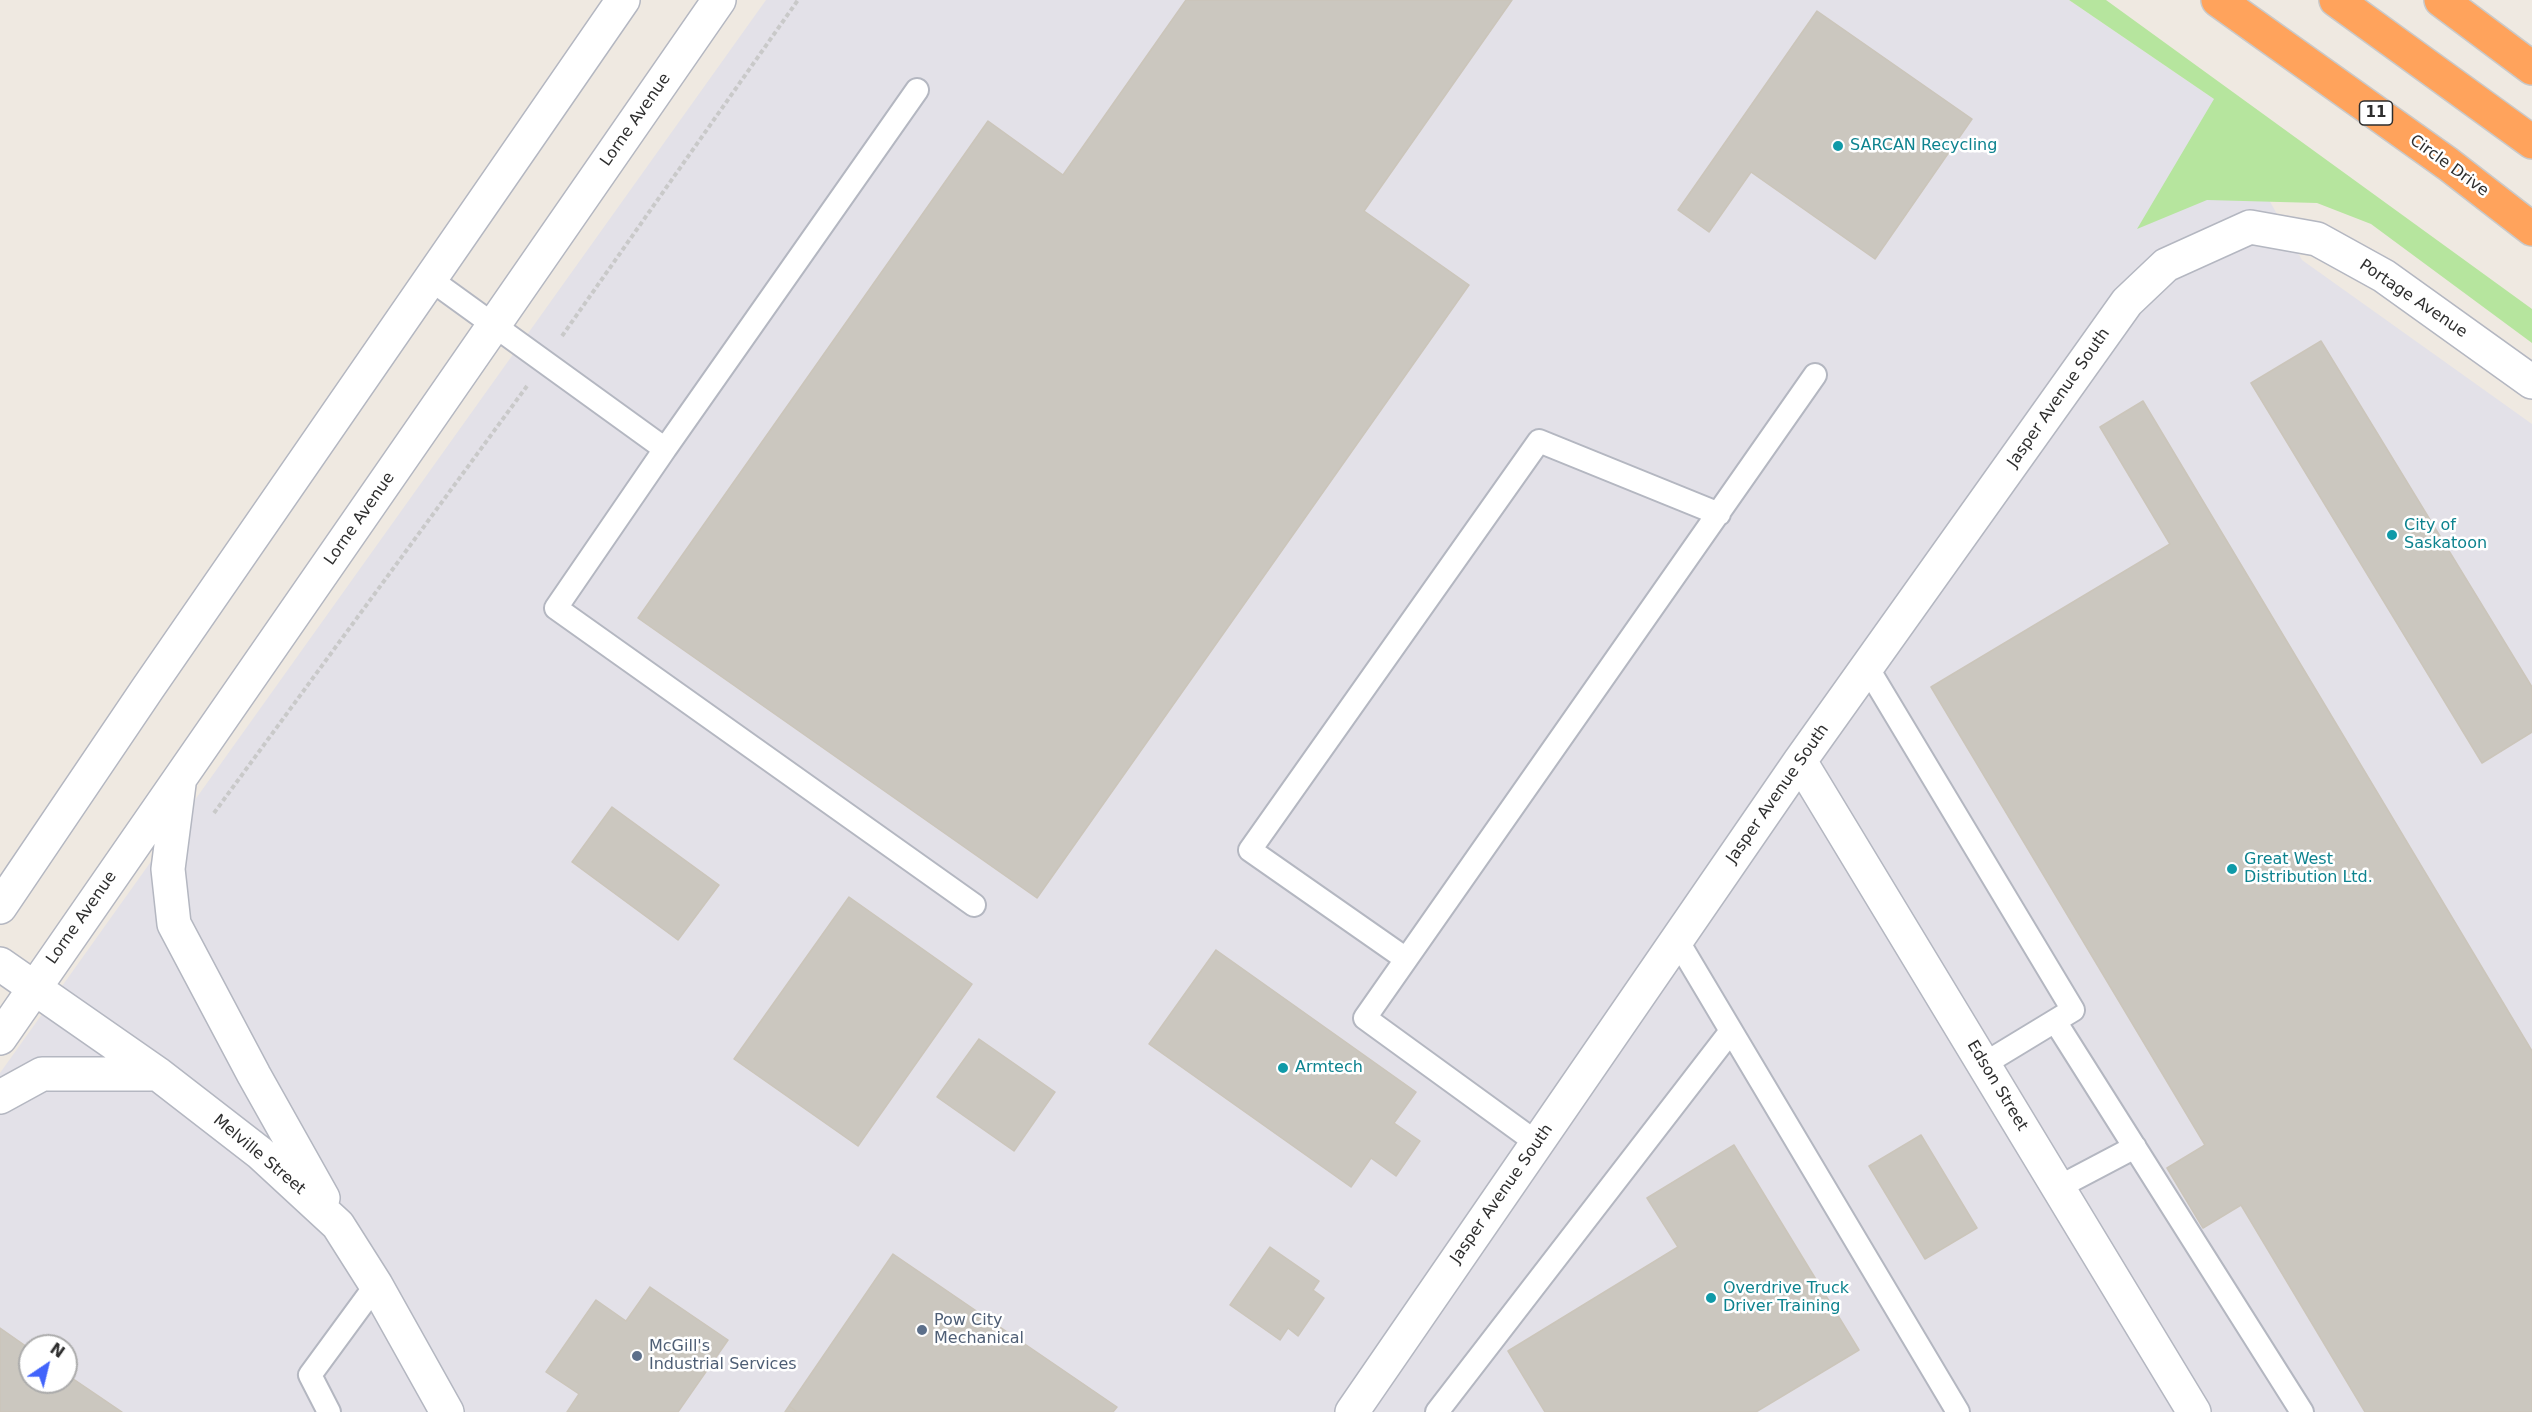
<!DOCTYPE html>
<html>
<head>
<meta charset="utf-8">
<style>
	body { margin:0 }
	#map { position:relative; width:2532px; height:1412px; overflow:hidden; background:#efe9e1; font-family:"DejaVu Sans",sans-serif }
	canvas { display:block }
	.north { position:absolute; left:18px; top:1334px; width:60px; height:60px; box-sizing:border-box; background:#fff; border:2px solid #ababab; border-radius:50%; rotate:35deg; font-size:16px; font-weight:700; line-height:24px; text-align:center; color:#2e2e2e }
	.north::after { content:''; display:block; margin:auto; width:21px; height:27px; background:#4264fb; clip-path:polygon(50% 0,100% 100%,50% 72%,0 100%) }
</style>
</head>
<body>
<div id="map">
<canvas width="2532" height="1412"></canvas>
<div class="north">N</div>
</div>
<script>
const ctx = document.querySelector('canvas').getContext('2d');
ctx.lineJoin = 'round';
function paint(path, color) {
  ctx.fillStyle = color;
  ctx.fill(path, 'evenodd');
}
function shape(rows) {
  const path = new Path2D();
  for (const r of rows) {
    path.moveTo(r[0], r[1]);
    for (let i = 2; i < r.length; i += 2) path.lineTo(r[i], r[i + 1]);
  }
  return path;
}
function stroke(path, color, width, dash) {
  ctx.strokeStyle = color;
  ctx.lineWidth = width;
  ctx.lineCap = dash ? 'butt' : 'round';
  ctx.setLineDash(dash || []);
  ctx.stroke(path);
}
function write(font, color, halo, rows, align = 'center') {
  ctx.font = font + ' "DejaVu Sans",sans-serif';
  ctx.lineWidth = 5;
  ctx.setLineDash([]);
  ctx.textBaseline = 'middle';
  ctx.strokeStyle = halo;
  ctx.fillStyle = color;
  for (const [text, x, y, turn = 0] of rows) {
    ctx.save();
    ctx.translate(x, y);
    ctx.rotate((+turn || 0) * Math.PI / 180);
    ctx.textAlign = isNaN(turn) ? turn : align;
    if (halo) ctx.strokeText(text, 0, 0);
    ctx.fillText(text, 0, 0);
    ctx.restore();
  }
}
const industrial = shape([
	[766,0,2069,0,2214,99,2302,260,2532,424,2532,1412,0,1412,0,1073],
	[30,1346,66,1346,66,1382,30,1382]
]);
const green = shape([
	[2069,0,2106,0,2532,309,2532,343,2371,224,2317,203,2207,200,2137,229,2214,99]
]);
const building = shape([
	[1186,0,1512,0,1364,211,1469,285,1037,898,638,618,988,121,1063,175,1186,0],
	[1817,11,1972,119,1875,259,1751,172,1709,232,1678,210,1817,11],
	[2321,341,2532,687,2532,732,2482,763,2251,383,2321,341],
	[2143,401,2532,1051,2532,1412,2365,1412,2241,1205,2203,1228,2167,1168,2205,1145,1931,687,2170,544,2100,427,2143,401],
	[612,807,719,885,678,940,572,862,612,807],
	[849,897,972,984,858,1146,734,1059,849,897],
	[1216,950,1416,1092,1394,1123,1420,1141,1396,1176,1371,1158,1351,1187,1149,1044,1216,950],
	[979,1039,1055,1092,1014,1151,937,1097,979,1039],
	[1921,1135,1977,1228,1925,1259,1869,1166,1921,1135],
	[1734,1145,1859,1350,1756,1412,1545,1412,1508,1351,1678,1247,1647,1198,1734,1145],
	[1270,1247,1319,1281,1313,1290,1324,1298,1298,1336,1288,1328,1280,1340,1230,1305,1270,1247],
	[893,1254,1117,1407,1113,1412,797,1412,789,1406,893,1254],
	[650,1287,728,1340,678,1412,567,1412,579,1394,546,1372,596,1300,626,1321,650,1287],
	[0,1328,30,1349,30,1382,66,1382,66,1374,122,1412,0,1412,0,1328],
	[789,1406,797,1412,785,1412,789,1406]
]);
const path = shape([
	[562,336,798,0],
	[214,813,527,386]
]);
const lane = shape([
	[430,279,665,449,917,90],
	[665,449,556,608,974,905],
	[1867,667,2073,1010,1984,1064],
	[1677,940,1958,1412],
	[1406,959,1250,850,1539,441,1719,514],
	[2055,1021,2302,1412],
	[1537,1143,1365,1018,1815,375],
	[2059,1187,2135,1147],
	[329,1412,310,1375,376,1285],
	[1437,1412,1731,1031]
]);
const street = shape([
	[1800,761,2194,1412],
	[1352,1412,1800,761,2127,302,2166,265,2250,227,2317,239,2384,276,2532,382]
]);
const secondary = shape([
	[179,784,168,869,174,924,254,1075,323,1198],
	[0,907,148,688,623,0],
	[0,964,158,1074,260,1153,338,1225,376,1285,447,1412],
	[0,1038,719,0],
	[0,1097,42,1074,158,1074]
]);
const highway = shape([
	[2218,0,2448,164,2532,229],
	[2336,0,2532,142],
	[2441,0,2532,68]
]);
const markers = [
	[1838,146,6,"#0f9aa8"],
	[2392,535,6,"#0f9aa8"],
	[2232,869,6,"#0f9aa8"],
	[1283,1068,6,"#0f9aa8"],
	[1711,1298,6,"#0f9aa8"],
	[922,1330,6,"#5c6f8a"],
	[637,1356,6,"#5c6f8a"]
];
const shields = [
	[2376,113,33]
];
const shieldNames = [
	["11",2376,113]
];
const streetNames = [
	["Lorne Avenue",636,120,-55],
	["Circle Drive",2449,166,36],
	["Portage Avenue",2413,299,34],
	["Jasper Avenue South",2059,398,-55],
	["Lorne Avenue",360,519,-55],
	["Jasper Avenue South",1778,794,-55],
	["Lorne Avenue",82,918,-55],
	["Edson Street",1997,1086,59],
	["Melville Street",259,1155,40],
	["Jasper Avenue South",1502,1194,-55]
];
const cultureNames = [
	["SARCAN Recycling",1850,146],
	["City of",2404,526],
	["Saskatoon",2404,544],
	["Great West",2244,860],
	["Distribution Ltd.",2244,878],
	["Armtech",1295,1068],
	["Overdrive Truck",1723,1289],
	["Driver Training",1723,1307]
];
const serviceNames = [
	["Pow City",934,1321],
	["Mechanical",934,1339],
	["McGill's",649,1347],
	["Industrial Services",649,1365]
];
paint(industrial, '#e3e1e8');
paint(green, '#b6e59e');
paint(building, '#cbc7bf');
stroke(building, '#cbc5ba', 1.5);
stroke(lane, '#b4b7c1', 26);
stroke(street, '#b4b7c1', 36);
stroke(secondary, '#b4b7c1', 36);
stroke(highway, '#c9c9c9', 36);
stroke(path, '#c9c9c9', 4, [4.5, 3]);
stroke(lane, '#fff', 22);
stroke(street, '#fff', 33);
stroke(secondary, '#fff', 33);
stroke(highway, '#ffa35c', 33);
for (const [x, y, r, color] of markers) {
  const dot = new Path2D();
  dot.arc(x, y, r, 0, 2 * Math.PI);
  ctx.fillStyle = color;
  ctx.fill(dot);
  stroke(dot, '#fff', 2);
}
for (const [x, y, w] of shields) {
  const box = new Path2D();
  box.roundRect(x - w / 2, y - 12, w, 24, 4.5);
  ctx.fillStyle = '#fff';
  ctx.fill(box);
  stroke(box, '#2e2e2e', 1.5);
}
write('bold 15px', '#2e2e2e', null, shieldNames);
write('16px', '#2e2e2e', '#fff', streetNames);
write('16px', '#0d838f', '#fff', cultureNames, 'left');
write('16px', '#4e5e75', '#fff', serviceNames, 'left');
</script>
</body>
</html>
